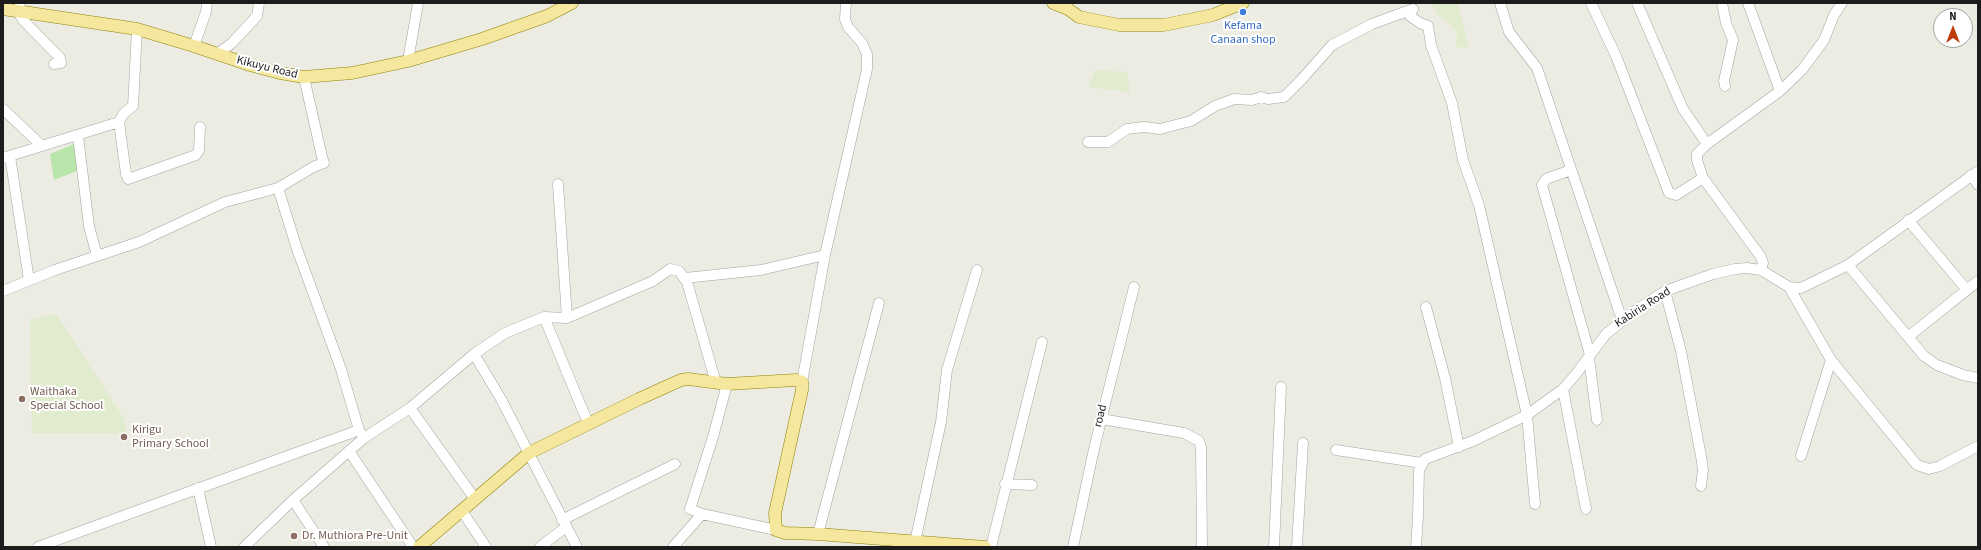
<!DOCTYPE html>
<html>
<head>
<meta charset="utf-8">
<style>
	body { margin:0 }
	#map { position:relative; width:1981px; height:550px; overflow:hidden; background:#edece2; font-family:"Source Sans 3",sans-serif }
	canvas { display:block }
	.frame { position:absolute; inset:0; border:4px solid #1c1c1c; pointer-events:none }
	.north { position:absolute; left:1933px; top:8px; width:40px; height:40px; box-sizing:border-box; background:#fff; border:1px solid #a4a4a4; border-radius:50%; rotate:0deg; font-size:11px; font-weight:700; line-height:16px; text-align:center; color:#1c1c1c }
	.north::after { content:''; display:block; margin:auto; width:14px; height:18px; background:#bd3a0b; clip-path:polygon(50% 0,100% 100%,50% 72%,0 100%) }
</style>
</head>
<body>
<div id="map">
<canvas width="1981" height="550"></canvas>
<div class="frame"></div>
<div class="north">N</div>
</div>
<script>
const ctx = document.querySelector('canvas').getContext('2d');
ctx.lineJoin = 'round';
function paint(path, color) {
  ctx.fillStyle = color;
  ctx.fill(path, 'evenodd');
}
function shape(rows) {
  const path = new Path2D();
  for (const r of rows) {
    path.moveTo(r[0], r[1]);
    for (let i = 2; i < r.length; i += 2) path.lineTo(r[i], r[i + 1]);
  }
  return path;
}
function stroke(path, color, width, dash) {
  ctx.strokeStyle = color;
  ctx.lineWidth = width;
  ctx.lineCap = dash ? 'butt' : 'round';
  ctx.setLineDash(dash || []);
  ctx.stroke(path);
}
function write(font, color, halo, rows, align = 'center') {
  ctx.font = font + ' "Source Sans 3",sans-serif';
  ctx.lineWidth = 4;
  ctx.setLineDash([]);
  ctx.textBaseline = 'middle';
  ctx.strokeStyle = halo;
  ctx.fillStyle = color;
  for (const [text, x, y, turn = 0] of rows) {
    ctx.save();
    ctx.translate(x, y);
    ctx.rotate((+turn || 0) * Math.PI / 180);
    ctx.textAlign = isNaN(turn) ? turn : align;
    if (halo) ctx.strokeText(text, 0, 0);
    ctx.fillText(text, 0, 0);
    ctx.restore();
  }
}
const farmland = shape([
	[1429,3,1457,3,1469,46,1463,48,1456,46,1457,32,1447,21,1438,15,1434,6,1426,4],
	[1096,70,1127,72,1130,92,1088,87],
	[56,314,125,420,126,433,32,433,30,320]
]);
const grass = shape([
	[77,143,82,169,54,180,50,154]
]);
const minor = shape([
	[20,3,18,12,23,20,60,58,61,63,54,64],
	[1500,3,1509,32,1537,68,1622,320],
	[1591,3,1616,56,1669,193,1676,195,1703,178],
	[1637,3,1683,109,1707,144],
	[1722,3,1726,23,1733,40,1724,81,1725,86],
	[1748,3,1780,91],
	[194,46,206,12,207,3],
	[217,54,232,43,257,16,259,3],
	[408,61,418,3],
	[304,77,322,157,324,163,315,166,278,188,297,249,341,369,359,430,364,438],
	[3,109,41,145],
	[119,122,126,174,128,179,196,155,199,150,200,127],
	[78,136,89,226,97,256],
	[1088,142,1108,142,1127,129,1144,127,1160,129,1191,121,1215,106,1234,99,1252,100,1261,97,1268,99,1284,97,1303,78,1332,45,1372,24,1413,9,1410,16,1420,23,1428,26,1431,45,1452,103,1463,160,1479,205,1527,415,1535,504],
	[10,156,29,280],
	[3,158,119,122,123,114,133,106,137,29],
	[1571,170,1546,179,1542,185,1590,355],
	[1971,175,1978,185],
	[558,184,567,318],
	[1908,220,1967,290],
	[1848,265,1924,356,1937,365,1963,375,1978,378],
	[1761,270,1763,263,1761,257,1703,178,1697,160,1697,154,1707,144,1780,91,1802,70,1824,40,1834,15,1842,3],
	[685,278,761,270,825,255],
	[1789,287,1831,360,1801,456],
	[3,291,55,270,139,242,225,202,278,188],
	[1665,291,1681,351,1701,456,1703,470,1701,486],
	[1426,307,1445,378,1459,447],
	[544,317,588,423],
	[1908,337,1978,281],
	[474,354,501,399,577,547],
	[1589,358,1597,420],
	[1831,360,1917,465,1929,469,1940,466,1978,446],
	[802,382,825,255,867,69,867,54,862,43,848,27,845,19,846,3],
	[727,384,713,437,690,509,702,514,776,530],
	[1563,389,1586,509],
	[410,408,475,499],
	[1101,419,1184,433,1199,441,1201,447,1202,547],
	[1336,450,1422,463],
	[349,451,413,547],
	[1005,484,1032,485],
	[198,488,211,547],
	[293,500,324,547],
	[462,511,486,547],
	[562,520,675,464],
	[818,534,879,303],
	[915,542,941,422,947,370,977,270],
	[38,547,359,430],
	[244,547,293,500,364,438,410,408,474,354,505,333,544,317,567,318,653,281,670,269,679,271,687,282,716,383],
	[540,547,566,527],
	[673,547,702,514],
	[991,547,1042,342],
	[1073,547,1094,449,1134,287],
	[1274,547,1281,387],
	[1297,547,1303,443],
	[1416,547,1418,517,1419,470,1425,459,1473,441,1527,415,1563,389,1576,374,1606,334,1632,313,1665,291,1713,274,1735,269,1747,268,1761,270,1789,287,1801,288,1848,265,1978,171]
]);
const major = shape([
	[1053,3,1068,9,1079,17,1119,25,1164,25,1213,15,1243,3],
	[3,9,137,29,194,46,250,65,280,73,304,77,352,73,408,61,482,39,547,16,572,3],
	[419,547,529,453,639,399,681,380,688,379,727,384,796,380,802,382,802,390,775,513,776,530,785,533,818,534,985,547]
]);
const markers = [
	[1243,12,4,"#3f7fe0"],
	[22,399,4,"#8d6e63"],
	[124,437,4,"#8d6e63"],
	[294,536,4,"#8d6e63"]
];
const shopNames = [
	["Kefama",1243,26],
	["Canaan shop",1243,40]
];
const streetNames = [
	["Kikuyu Road",267,68,14],
	["Kabiria Road",1643,308,-33],
	["road",1101,416,-76]
];
const educationNames = [
	["Waithaka",30,392],
	["Special School",30,406],
	["Kirigu",132,430],
	["Primary School",132,444],
	["Dr. Muthiora Pre-Unit",302,536]
];
paint(farmland, '#e1ebce');
paint(grass, '#b8e5aa');
stroke(minor, '#a3a3a3', 11);
stroke(major, '#8c8308', 13);
stroke(minor, '#fff', 10);
stroke(major, '#f6e79e', 12);
for (const [x, y, r, color] of markers) {
  const dot = new Path2D();
  dot.arc(x, y, r, 0, 2 * Math.PI);
  ctx.fillStyle = color;
  ctx.fill(dot);
  stroke(dot, '#fff', 1.5);
}
write('12px', '#366cbe', '#fff', shopNames);
write('12px', '#1c1c1c', '#fff', streetNames);
write('12px', '#785e54', '#fff', educationNames, 'left');
</script>
</body>
</html>
